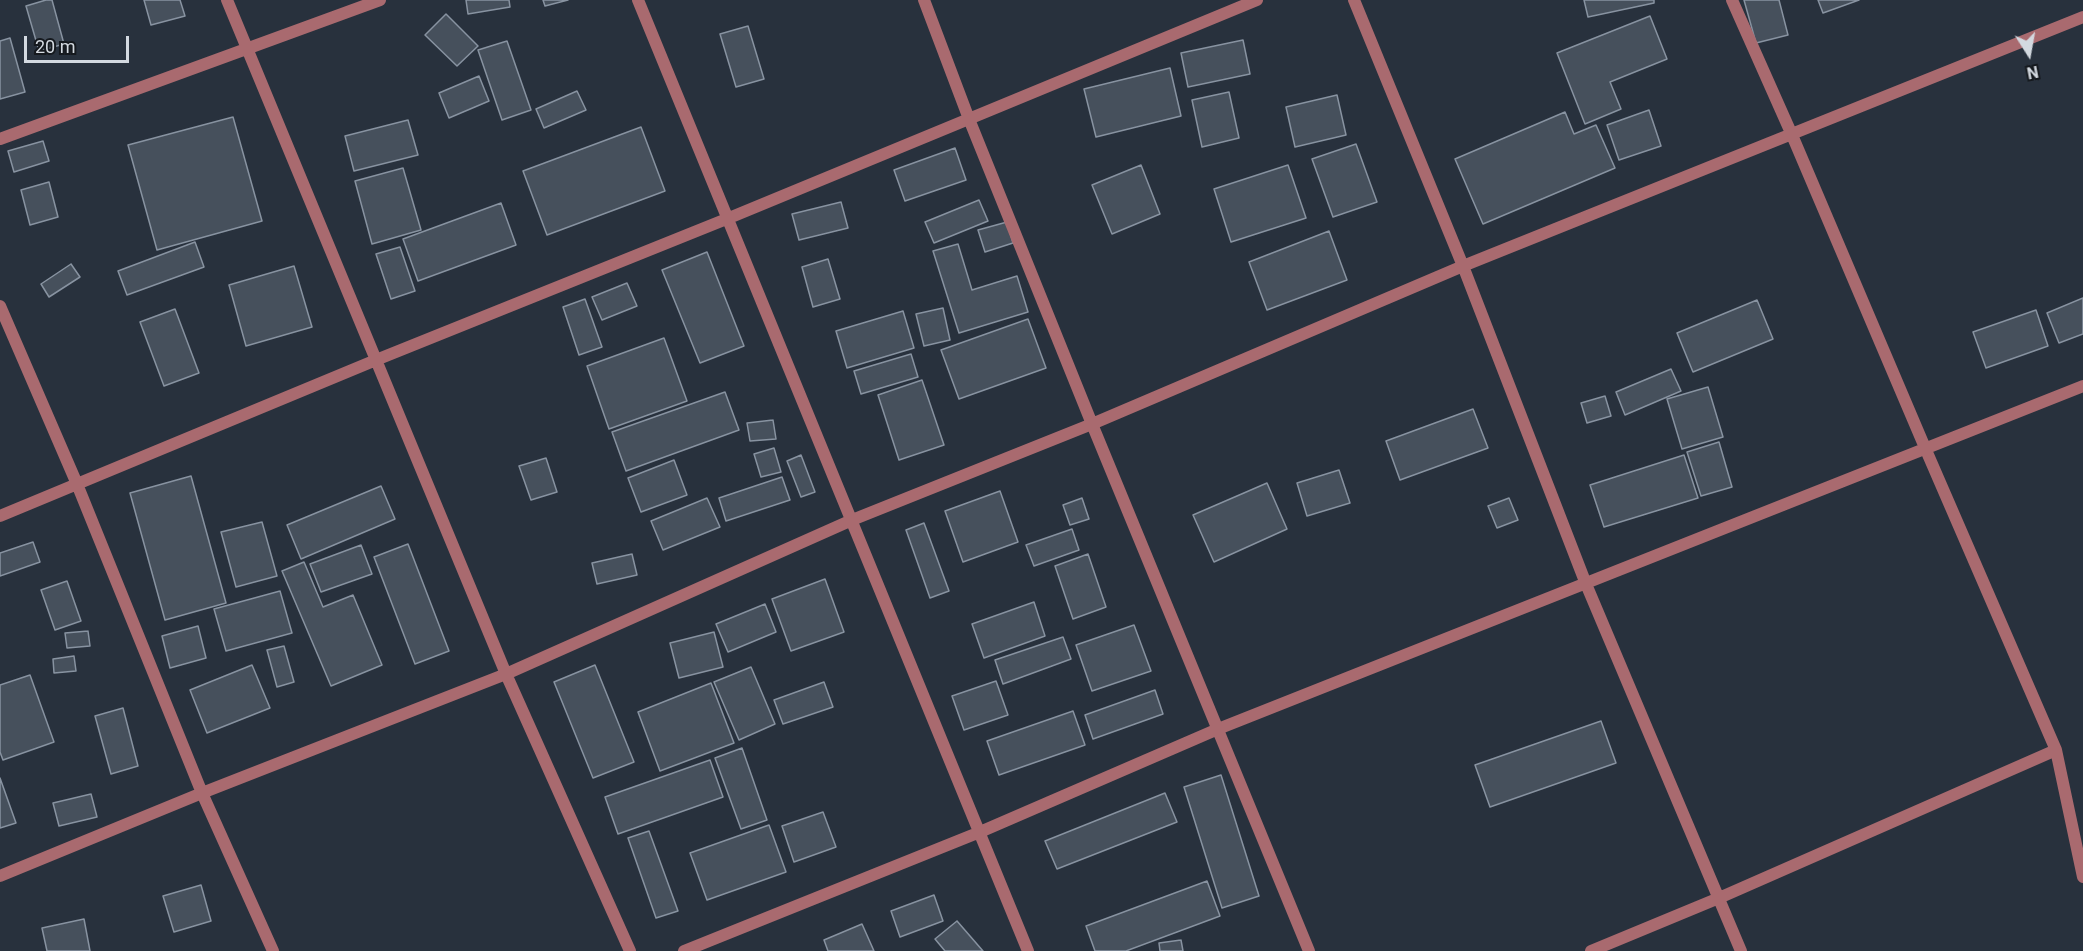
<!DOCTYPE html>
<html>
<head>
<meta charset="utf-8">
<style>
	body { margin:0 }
	#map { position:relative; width:2083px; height:951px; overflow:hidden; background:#28313d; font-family:Roboto,sans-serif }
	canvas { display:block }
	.north { position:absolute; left:1999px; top:24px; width:60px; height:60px; -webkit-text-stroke:4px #15191e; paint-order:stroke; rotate:169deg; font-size:16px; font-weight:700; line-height:24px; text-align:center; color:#d3d9e0 }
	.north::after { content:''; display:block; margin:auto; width:21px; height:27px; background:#d3d9e0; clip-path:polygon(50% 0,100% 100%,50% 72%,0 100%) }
	.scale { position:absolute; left:24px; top:36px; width:105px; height:27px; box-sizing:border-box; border:3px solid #d3d9e0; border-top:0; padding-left:8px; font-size:18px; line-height:21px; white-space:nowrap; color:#d3d9e0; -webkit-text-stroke:4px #15191e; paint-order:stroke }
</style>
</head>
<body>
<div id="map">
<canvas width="2083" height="951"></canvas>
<div class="north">N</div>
<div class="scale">20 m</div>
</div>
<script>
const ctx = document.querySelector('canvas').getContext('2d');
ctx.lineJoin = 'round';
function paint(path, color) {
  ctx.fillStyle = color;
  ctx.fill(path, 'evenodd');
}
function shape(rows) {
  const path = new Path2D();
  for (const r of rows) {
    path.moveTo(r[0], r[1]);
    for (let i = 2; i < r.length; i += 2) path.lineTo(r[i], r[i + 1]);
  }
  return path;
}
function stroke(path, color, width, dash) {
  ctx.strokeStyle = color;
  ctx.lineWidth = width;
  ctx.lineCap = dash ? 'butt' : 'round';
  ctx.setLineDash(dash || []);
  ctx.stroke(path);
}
const building = shape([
	[46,0,52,0,64,44,39,51,26,6,46,0],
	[144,0,180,0,185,16,151,25,144,0],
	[466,0,509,0,510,7,468,14,466,0],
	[543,0,568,0,545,6,543,0],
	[1584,0,1654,0,1654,3,1588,17,1584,0],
	[1744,0,1779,0,1788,35,1756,43,1744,0],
	[1818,0,1859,0,1823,13,1818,0],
	[446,14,478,46,457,66,425,35,446,14],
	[1650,16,1667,59,1610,82,1621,109,1585,124,1557,53,1650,16],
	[748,26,764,79,736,87,720,34,748,26],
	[10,38,25,92,0,99,0,41,10,38],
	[1243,40,1250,74,1188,87,1181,53,1243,40],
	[507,41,531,110,502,120,478,50,507,41],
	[1170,68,1181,116,1096,137,1084,89,1170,68],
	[479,76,489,101,449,118,439,93,479,76],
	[577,91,586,110,544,128,536,109,577,91],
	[1229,92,1239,138,1202,147,1192,100,1229,92],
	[1337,95,1346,135,1295,147,1286,107,1337,95],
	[1649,110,1661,146,1619,160,1607,125,1649,110],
	[1565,112,1574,134,1596,125,1615,168,1483,224,1455,159,1565,112],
	[233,117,262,221,157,250,128,145,233,117],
	[408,120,418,155,354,171,345,136,408,120],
	[641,127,665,191,547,235,523,171,641,127],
	[43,141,49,161,14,172,8,151,43,141],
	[1356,144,1377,202,1333,217,1312,159,1356,144],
	[955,148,966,180,905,201,894,170,955,148],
	[1141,165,1160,214,1112,234,1092,185,1141,165],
	[1288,165,1306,218,1231,242,1214,189,1288,165],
	[403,168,421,230,372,244,355,181,403,168],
	[49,182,58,217,30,225,21,190,49,182],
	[979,200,988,221,934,243,925,222,979,200],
	[841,202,848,228,799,240,792,214,841,202],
	[501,203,516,245,418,281,403,239,501,203],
	[1007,222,1013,243,985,252,978,230,1007,222],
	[1329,231,1347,280,1267,310,1249,262,1329,231],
	[195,242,204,267,127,295,118,271,195,242],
	[958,244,972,290,1017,276,1028,312,959,333,933,251,958,244],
	[400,247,415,291,391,299,376,254,400,247],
	[707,252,744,346,700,363,662,270,707,252],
	[828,259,840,299,813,307,802,267,828,259],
	[71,264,80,277,49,297,41,284,71,264],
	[294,266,312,327,246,346,229,285,294,266],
	[627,283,637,306,602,320,592,297,627,283],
	[2083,298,2083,334,2059,343,2047,313,2083,298],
	[585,299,602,347,579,355,563,307,585,299],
	[1757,300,1773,339,1693,372,1677,333,1757,300],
	[943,308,950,340,924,346,916,314,943,308],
	[175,309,199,373,164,386,140,322,175,309],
	[2036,310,2048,346,1986,368,1973,332,2036,310],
	[903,311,914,348,847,368,836,331,903,311],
	[1028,319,1046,368,959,399,941,350,1028,319],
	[664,338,687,401,609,429,587,366,664,338],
	[911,354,918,377,861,394,854,371,911,354],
	[1671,369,1681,391,1625,415,1616,392,1671,369],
	[922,380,944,445,899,460,878,395,922,380],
	[1708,387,1723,437,1682,449,1667,399,1708,387],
	[725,392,739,430,626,471,612,432,725,392],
	[1605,396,1611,416,1587,423,1581,403,1605,396],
	[1473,409,1488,448,1400,480,1386,441,1473,409],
	[773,420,776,439,750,441,747,423,773,420],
	[1719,442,1732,487,1701,496,1687,452,1719,442],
	[774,448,781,472,761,477,754,454,774,448],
	[801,455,815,492,801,497,787,461,801,455],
	[1684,455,1698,498,1604,527,1590,485,1684,455],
	[546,458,557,492,531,500,519,466,546,458],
	[674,460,687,495,641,512,628,478,674,460],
	[1339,470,1350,503,1307,516,1297,483,1339,470],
	[191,476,226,603,165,620,130,493,191,476],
	[782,477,790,500,726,521,719,498,782,477],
	[1267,483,1287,529,1214,562,1193,515,1267,483],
	[381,486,395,519,301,559,287,525,381,486],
	[1000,491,1018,542,963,562,945,511,1000,491],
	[707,498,720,527,663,550,651,521,707,498],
	[1082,498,1089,519,1070,525,1063,505,1082,498],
	[1509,498,1518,520,1497,528,1488,506,1509,498],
	[262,522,277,576,236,587,221,532,262,522],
	[924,523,949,591,930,598,906,530,924,523],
	[1072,529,1079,550,1034,566,1026,545,1072,529],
	[33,542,40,562,0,576,0,553,33,542],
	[408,544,449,651,415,664,374,557,408,544],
	[361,545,372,574,321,592,310,564,361,545],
	[632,554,637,575,597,584,592,563,632,554],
	[1088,554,1106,607,1073,619,1055,566,1088,554],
	[304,562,323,607,353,595,382,665,331,686,282,571,304,562],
	[825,579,844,632,791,651,772,599,825,579],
	[67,581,81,621,55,630,41,590,67,581],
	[280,591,292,633,226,651,214,609,280,591],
	[1034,602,1045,636,984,658,972,624,1034,602],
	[765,604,776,632,728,652,716,624,765,604],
	[1134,625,1151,671,1092,691,1076,645,1134,625],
	[198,626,206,658,170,668,162,636,198,626],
	[88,631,90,646,67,648,65,633,88,631],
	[714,632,723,667,679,678,670,643,714,632],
	[1063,637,1071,659,1003,684,995,660,1063,637],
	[284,646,294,682,277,687,267,650,284,646],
	[74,656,76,671,54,673,53,659,74,656],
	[252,665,270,708,207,733,190,690,252,665],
	[595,665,634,762,593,778,554,682,595,665],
	[751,667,775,724,739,740,714,682,751,667],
	[30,675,54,742,3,760,0,752,0,685,30,675],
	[996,681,1008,715,964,730,952,696,996,681],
	[824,682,833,707,783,724,774,700,824,682],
	[711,683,734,743,660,771,638,712,711,683],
	[1155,690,1163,714,1093,739,1085,715,1155,690],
	[123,708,138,766,111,774,95,716,123,708],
	[1073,711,1085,745,999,775,987,741,1073,711],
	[1601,721,1616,763,1490,807,1475,765,1601,721],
	[742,748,767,820,741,829,715,758,742,748],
	[710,760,723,797,618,834,605,797,710,760],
	[1221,775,1259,896,1222,908,1184,787,1221,775],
	[0,778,16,823,0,828,0,778],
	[1165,793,1177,822,1057,869,1045,841,1165,793],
	[91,794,97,817,59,826,53,803,91,794],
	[823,812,836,847,794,862,782,826,823,812],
	[769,825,786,872,707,900,690,853,769,825],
	[649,831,678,911,656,918,628,838,649,831],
	[1207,881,1220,916,1126,951,1095,951,1086,926,1207,881],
	[201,885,211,921,174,932,163,896,201,885],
	[934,895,943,921,900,937,891,911,934,895],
	[84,919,90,951,47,951,42,928,84,919],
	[957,921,983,951,945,951,935,939,957,921],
	[862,924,874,951,828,951,824,940,862,924],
	[1181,940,1183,951,1160,951,1159,943,1181,940]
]);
const minor = shape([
	[227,0,506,674,630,951],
	[638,0,1028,951],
	[924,0,969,119,1092,424,1309,951],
	[1354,0,1463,266,1586,584,1741,951],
	[1732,0,1792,135,1926,450,2056,750,2083,877],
	[0,139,380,0],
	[0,306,77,484,202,793,273,951],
	[0,516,376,360,729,218,1257,0],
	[0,876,202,793,506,674,852,520,1092,424,1463,266,2083,17],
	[684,951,980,832,1218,729,2083,386],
	[1591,951,1719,898,2056,750]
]);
paint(building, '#46505c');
stroke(building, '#8893a1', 1.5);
stroke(minor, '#a96a6f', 12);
</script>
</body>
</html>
